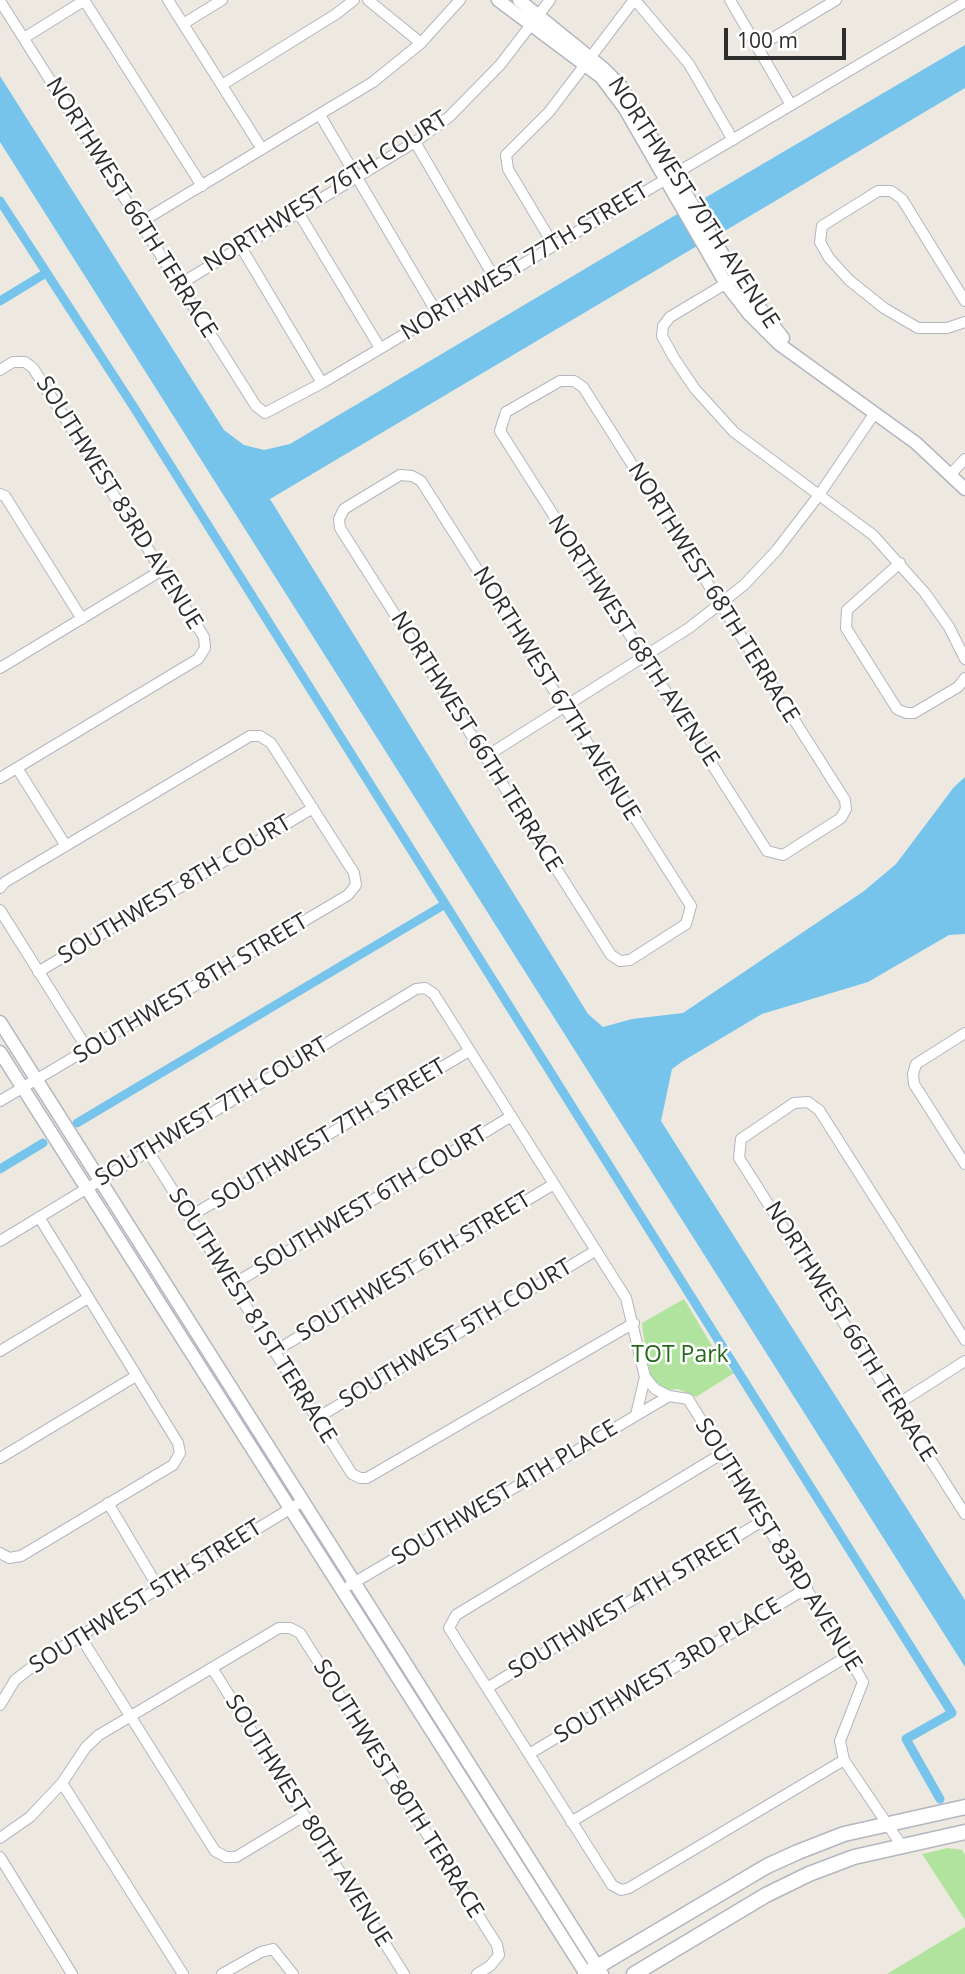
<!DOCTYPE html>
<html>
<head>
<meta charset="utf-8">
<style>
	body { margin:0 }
	#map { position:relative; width:965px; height:1974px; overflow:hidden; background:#eee9e0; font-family:"Open Sans",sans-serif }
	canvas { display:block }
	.scale { position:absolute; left:724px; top:28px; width:122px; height:32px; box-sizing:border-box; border:4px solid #2d2d2d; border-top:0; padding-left:9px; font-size:21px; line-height:24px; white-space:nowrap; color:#2d2d2d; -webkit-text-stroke:5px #fff; paint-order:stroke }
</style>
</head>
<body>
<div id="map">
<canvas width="965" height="1974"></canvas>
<div class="scale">100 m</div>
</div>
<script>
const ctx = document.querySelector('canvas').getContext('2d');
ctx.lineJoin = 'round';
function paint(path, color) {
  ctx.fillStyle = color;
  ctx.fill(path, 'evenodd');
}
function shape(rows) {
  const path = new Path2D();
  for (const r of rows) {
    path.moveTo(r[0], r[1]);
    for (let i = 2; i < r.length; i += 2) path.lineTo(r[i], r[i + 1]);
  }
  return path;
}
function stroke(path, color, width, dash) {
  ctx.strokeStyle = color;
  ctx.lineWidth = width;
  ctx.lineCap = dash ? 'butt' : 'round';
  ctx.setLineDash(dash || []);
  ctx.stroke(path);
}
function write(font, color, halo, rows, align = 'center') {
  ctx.font = font + ' "Open Sans",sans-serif';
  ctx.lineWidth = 5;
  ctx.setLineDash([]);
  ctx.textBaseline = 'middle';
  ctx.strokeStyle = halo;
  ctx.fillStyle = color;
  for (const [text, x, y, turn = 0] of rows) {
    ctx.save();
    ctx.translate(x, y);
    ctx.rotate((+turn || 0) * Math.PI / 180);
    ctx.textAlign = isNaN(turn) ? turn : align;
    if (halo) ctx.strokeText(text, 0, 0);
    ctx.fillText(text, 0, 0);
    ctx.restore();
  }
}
const green = shape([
	[684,1299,721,1361,734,1373,696,1397,678,1389,667,1390,651,1378,643,1333,642,1323],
	[948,1848,962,1850,965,1855,965,1920,922,1854],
	[965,1927,965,1974,887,1974]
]);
const water = shape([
	[965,45,965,88,718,235,698,202],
	[0,76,224,430,244,445,264,450,290,444,679,213,697,246,270,499,588,1014,603,1027,632,1019,683,1013,864,891,896,864,954,787,965,777,965,934,949,935,868,982,762,1014,683,1061,672,1069,661,1121,965,1600,965,1667,0,142]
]);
const canal = shape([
	[0,201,135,409,952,1713,906,1739,940,1799],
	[0,301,46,273],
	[77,1123,442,906],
	[0,1169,43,1143]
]);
const minor = shape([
	[84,0,202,186],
	[168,0,262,149],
	[368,0,421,43],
	[635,0,689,64,733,140],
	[730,0,791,105],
	[0,1,256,406,265,413,322,383,965,2],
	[183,24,222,0],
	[24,38,85,0],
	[758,47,836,0],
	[222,85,336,14,354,0],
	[320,115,437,313],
	[415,142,495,279],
	[298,212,380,348],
	[141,222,373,82,421,43,460,0],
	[554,246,508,169,506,155,549,112,634,0],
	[241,247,322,383],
	[730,281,670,317,663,326,662,336,674,358,695,389,734,432,873,535,925,593,949,627,965,659],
	[180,284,415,142,449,117,500,65,550,0],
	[965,301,902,199,891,191,878,191,822,226,820,242,829,258,849,280,884,308,918,328,947,328,965,322],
	[0,370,13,362,25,362,33,368,204,637,205,648,198,659,0,778],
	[560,381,574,381,583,387,845,800,846,809,841,818,783,855,767,851,500,431,506,412,560,381],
	[951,474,965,459],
	[400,475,412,476,421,481,691,906,686,924,630,960,620,961,611,955,340,528,339,519,344,509,400,475],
	[0,494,5,496,82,619],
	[900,563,847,610,846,628,897,709,906,713,914,713,958,687,965,678],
	[0,668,162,570],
	[485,757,689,628,744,585,776,551,819,495,874,414],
	[17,768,66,846],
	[0,888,5,882,250,736,260,736,271,743,354,873,356,885,348,895,0,1101],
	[0,910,88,1050],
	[38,972,313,808],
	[965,1033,916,1064,913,1074,914,1084,965,1164],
	[148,1151,352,1474,360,1478,367,1478,634,1323],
	[189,1217,469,1051],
	[0,1241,416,989,425,988,434,994,626,1298,645,1377,636,1415],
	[232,1285,510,1117],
	[965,1340,819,1110,808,1102,794,1103,741,1139,739,1158,965,1514],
	[0,1351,88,1298],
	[275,1351,554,1184],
	[645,1377,655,1389,669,1396,688,1399,848,1656,863,1682,840,1741,844,1760,902,1846],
	[896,1405,965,1361],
	[317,1418,595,1251],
	[723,1453,456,1615,449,1628,612,1885,621,1890,629,1888,844,1760],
	[0,1458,136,1376],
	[108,1503,158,1587],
	[0,1553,9,1558,21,1556,173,1465,180,1453,178,1443,39,1217],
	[350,1585,669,1396],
	[80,1636,215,1851,226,1857,236,1857,304,1816],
	[212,1668,404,1974],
	[487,1688,764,1520],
	[0,1705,15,1680,44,1658,303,1501],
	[529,1754,807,1588],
	[62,1783,183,1974],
	[571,1822,848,1656],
	[0,1838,30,1817,62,1783,86,1747,99,1735,279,1628,290,1628,300,1633,497,1945,499,1955,490,1966,477,1974],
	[0,1857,72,1974],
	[222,1974,261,1952,273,1949,293,1974]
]);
const tertiary = shape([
	[498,0,601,77,625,109,726,284,749,314,779,344,916,443,965,489],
	[519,0,604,69,620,85,737,278,783,338],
	[0,1022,602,1974],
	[0,1052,586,1974]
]);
const secondary = shape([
	[585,1974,767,1866,798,1852,844,1834,965,1807],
	[634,1974,766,1895,809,1874,854,1857,965,1832]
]);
const streetNames = [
	["NORTHWEST 76TH COURT",326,192,-32],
	["NORTHWEST 70TH AVENUE",693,203,57],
	["NORTHWEST 66TH TERRACE",131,208,58],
	["NORTHWEST 77TH STREET",525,262,-31],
	["SOUTHWEST 83RD AVENUE",119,503,58],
	["NORTHWEST 68TH TERRACE",713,593,58],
	["NORTHWEST 68TH AVENUE",633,641,57],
	["NORTHWEST 67TH AVENUE",556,694,58],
	["NORTHWEST 66TH TERRACE",476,742,58],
	["SOUTHWEST 8TH COURT",175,890,-31],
	["SOUTHWEST 8TH STREET",191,989,-31],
	["SOUTHWEST 7TH COURT",212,1112,-31],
	["SOUTHWEST 7TH STREET",329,1134,-31],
	["SOUTHWEST 6TH COURT",371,1201,-31],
	["SOUTHWEST 6TH STREET",414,1267,-31],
	["SOUTHWEST 81ST TERRACE",252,1316,58],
	["NORTHWEST 66TH TERRACE",850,1332,58],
	["SOUTHWEST 5TH COURT",456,1334,-31],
	["SOUTHWEST 4TH PLACE",505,1493,-31],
	["SOUTHWEST 83RD AVENUE",778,1545,58],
	["SOUTHWEST 5TH STREET",146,1597,-32],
	["SOUTHWEST 4TH STREET",626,1604,-31],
	["SOUTHWEST 3RD PLACE",668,1671,-31],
	["SOUTHWEST 80TH TERRACE",398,1789,58],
	["SOUTHWEST 80TH AVENUE",308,1821,58]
];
const parkNames = [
	["TOT Park",680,1355]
];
paint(green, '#b0e39e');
paint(water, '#76c4ec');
stroke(canal, '#76c4ec', 9);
stroke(minor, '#b3b5c0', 12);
stroke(tertiary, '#b3b5c0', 15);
stroke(secondary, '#b3b5c0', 17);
stroke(minor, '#fff', 10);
stroke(tertiary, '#fff', 12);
stroke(secondary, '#fff', 14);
write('23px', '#2d2d2d', '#fff', streetNames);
write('23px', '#276a1d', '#fff', parkNames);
</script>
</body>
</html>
